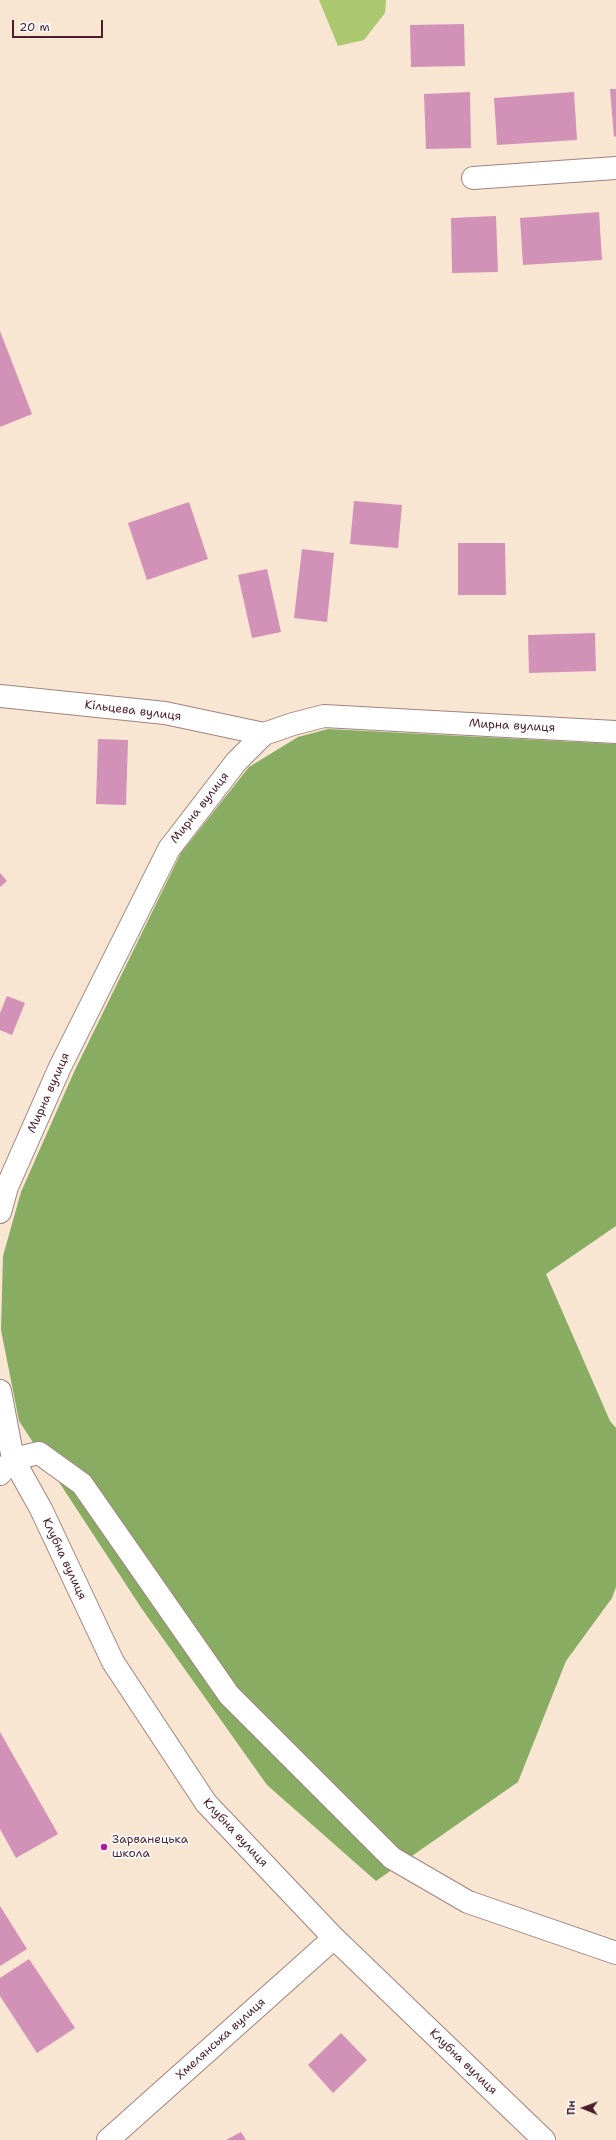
<!DOCTYPE html>
<html>
<head>
<meta charset="utf-8">
<style>
	body { margin:0 }
	#map { position:relative; width:616px; height:2140px; overflow:hidden; background:#f8e6d3; font-family:"Shantell Sans",sans-serif }
	canvas { display:block }
	.north { position:absolute; left:564px; top:2088px; width:40px; height:40px; -webkit-text-stroke:3px #fff; paint-order:stroke; rotate:271deg; font-size:11px; font-weight:700; line-height:16px; text-align:center; color:#4a1f2b }
	.north::after { content:''; display:block; margin:auto; width:14px; height:18px; background:#4a1f2b; clip-path:polygon(50% 0,100% 100%,50% 72%,0 100%) }
	.scale { position:absolute; left:12px; top:20px; width:91px; height:18px; box-sizing:border-box; border:2px solid #4a1f2b; border-top:0; padding-left:5px; font-size:12px; line-height:14px; white-space:nowrap; color:#4a1f2b; -webkit-text-stroke:3px #fff; paint-order:stroke }
</style>
</head>
<body>
<div id="map">
<canvas width="616" height="2140"></canvas>
<div class="north">Пн</div>
<div class="scale">20 m</div>
</div>
<script>
const ctx = document.querySelector('canvas').getContext('2d');
ctx.lineJoin = 'round';
function paint(path, color) {
  ctx.fillStyle = color;
  ctx.fill(path, 'evenodd');
}
function shape(rows) {
  const path = new Path2D();
  for (const r of rows) {
    path.moveTo(r[0], r[1]);
    for (let i = 2; i < r.length; i += 2) path.lineTo(r[i], r[i + 1]);
  }
  return path;
}
function stroke(path, color, width, dash) {
  ctx.strokeStyle = color;
  ctx.lineWidth = width;
  ctx.lineCap = dash ? 'butt' : 'round';
  ctx.setLineDash(dash || []);
  ctx.stroke(path);
}
function write(font, color, halo, rows, align = 'center') {
  ctx.font = font + ' "Shantell Sans",sans-serif';
  ctx.lineWidth = 3;
  ctx.setLineDash([]);
  ctx.textBaseline = 'middle';
  ctx.strokeStyle = halo;
  ctx.fillStyle = color;
  for (const [text, x, y, turn = 0] of rows) {
    ctx.save();
    ctx.translate(x, y);
    ctx.rotate((+turn || 0) * Math.PI / 180);
    ctx.textAlign = isNaN(turn) ? turn : align;
    if (halo) ctx.strokeText(text, 0, 0);
    ctx.fillText(text, 0, 0);
    ctx.restore();
  }
}
const green = shape([
	[319,0,386,0,385,13,364,40,338,46]
]);
const forest = shape([
	[328,729,616,744,616,1226,546,1274,610,1421,616,1428,616,1587,612,1598,566,1661,518,1782,376,1881,267,1785,142,1609,19,1421,1,1330,3,1256,21,1192,74,1072,181,853,249,767,298,737]
]);
const building = shape([
	[464,24,465,66,411,67,410,25],
	[610,89,616,89,616,136,614,137],
	[470,92,471,148,426,149,424,94],
	[574,92,577,140,497,145,494,98],
	[599,212,602,260,523,265,520,218],
	[496,216,498,272,452,273,451,218],
	[0,331,32,414,0,427],
	[354,501,402,505,398,548,350,544],
	[189,502,208,559,147,580,128,523],
	[458,543,505,543,506,595,458,595],
	[302,549,334,553,327,622,294,618],
	[267,569,281,632,252,638,238,575],
	[595,633,596,671,529,673,528,635],
	[98,739,128,740,126,805,96,804],
	[0,873,7,881,0,887],
	[7,996,25,1003,12,1035,0,1030,0,1013],
	[0,1732,58,1834,16,1858,0,1829],
	[0,1906,27,1949,0,1966],
	[29,1959,75,2028,37,2053,0,1996,0,1978],
	[341,2033,367,2060,333,2093,308,2065],
	[241,2132,246,2140,226,2140]
]);
const minor = shape([
	[473,178,616,168],
	[0,696,165,713,264,734],
	[0,1212,7,1187,60,1067,169,849,236,762,264,734,293,724,324,716,616,732],
	[0,1391,13,1459,0,1474],
	[108,2140,334,1938],
	[544,2140,334,1938,206,1803,113,1662,41,1509,13,1459,39,1453,82,1484,229,1695,392,1858,468,1902,616,1953]
]);
const markers = [
	[104,1847,4,"#b5179e"]
];
const streetNames = [
	["Кільцева вулиця",133,711,7],
	["Мирна вулиця",512,726,3],
	["Мирна вулиця",200,808,-52],
	["Мирна вулиця",49,1093,-66],
	["Клубна вулиця",64,1559,65],
	["Клубна вулиця",235,1833,47],
	["Хмелянська вулиця",221,2039,-42],
	["Клубна вулиця",463,2062,44]
];
const poiNames = [
	["Зарванецька",112,1840],
	["школа",112,1854]
];
paint(green, '#abc86f');
paint(forest, '#88ac62');
paint(building, '#d291b7');
stroke(minor, '#a1827f', 24);
stroke(minor, '#fff', 22);
for (const [x, y, r, color] of markers) {
  const dot = new Path2D();
  dot.arc(x, y, r, 0, 2 * Math.PI);
  ctx.fillStyle = color;
  ctx.fill(dot);
  stroke(dot, '#fff', 1.5);
}
write('12px', '#4a1f2b', '#fff', streetNames);
write('12px', '#4a1f2b', '#fff', poiNames, 'left');
</script>
</body>
</html>
